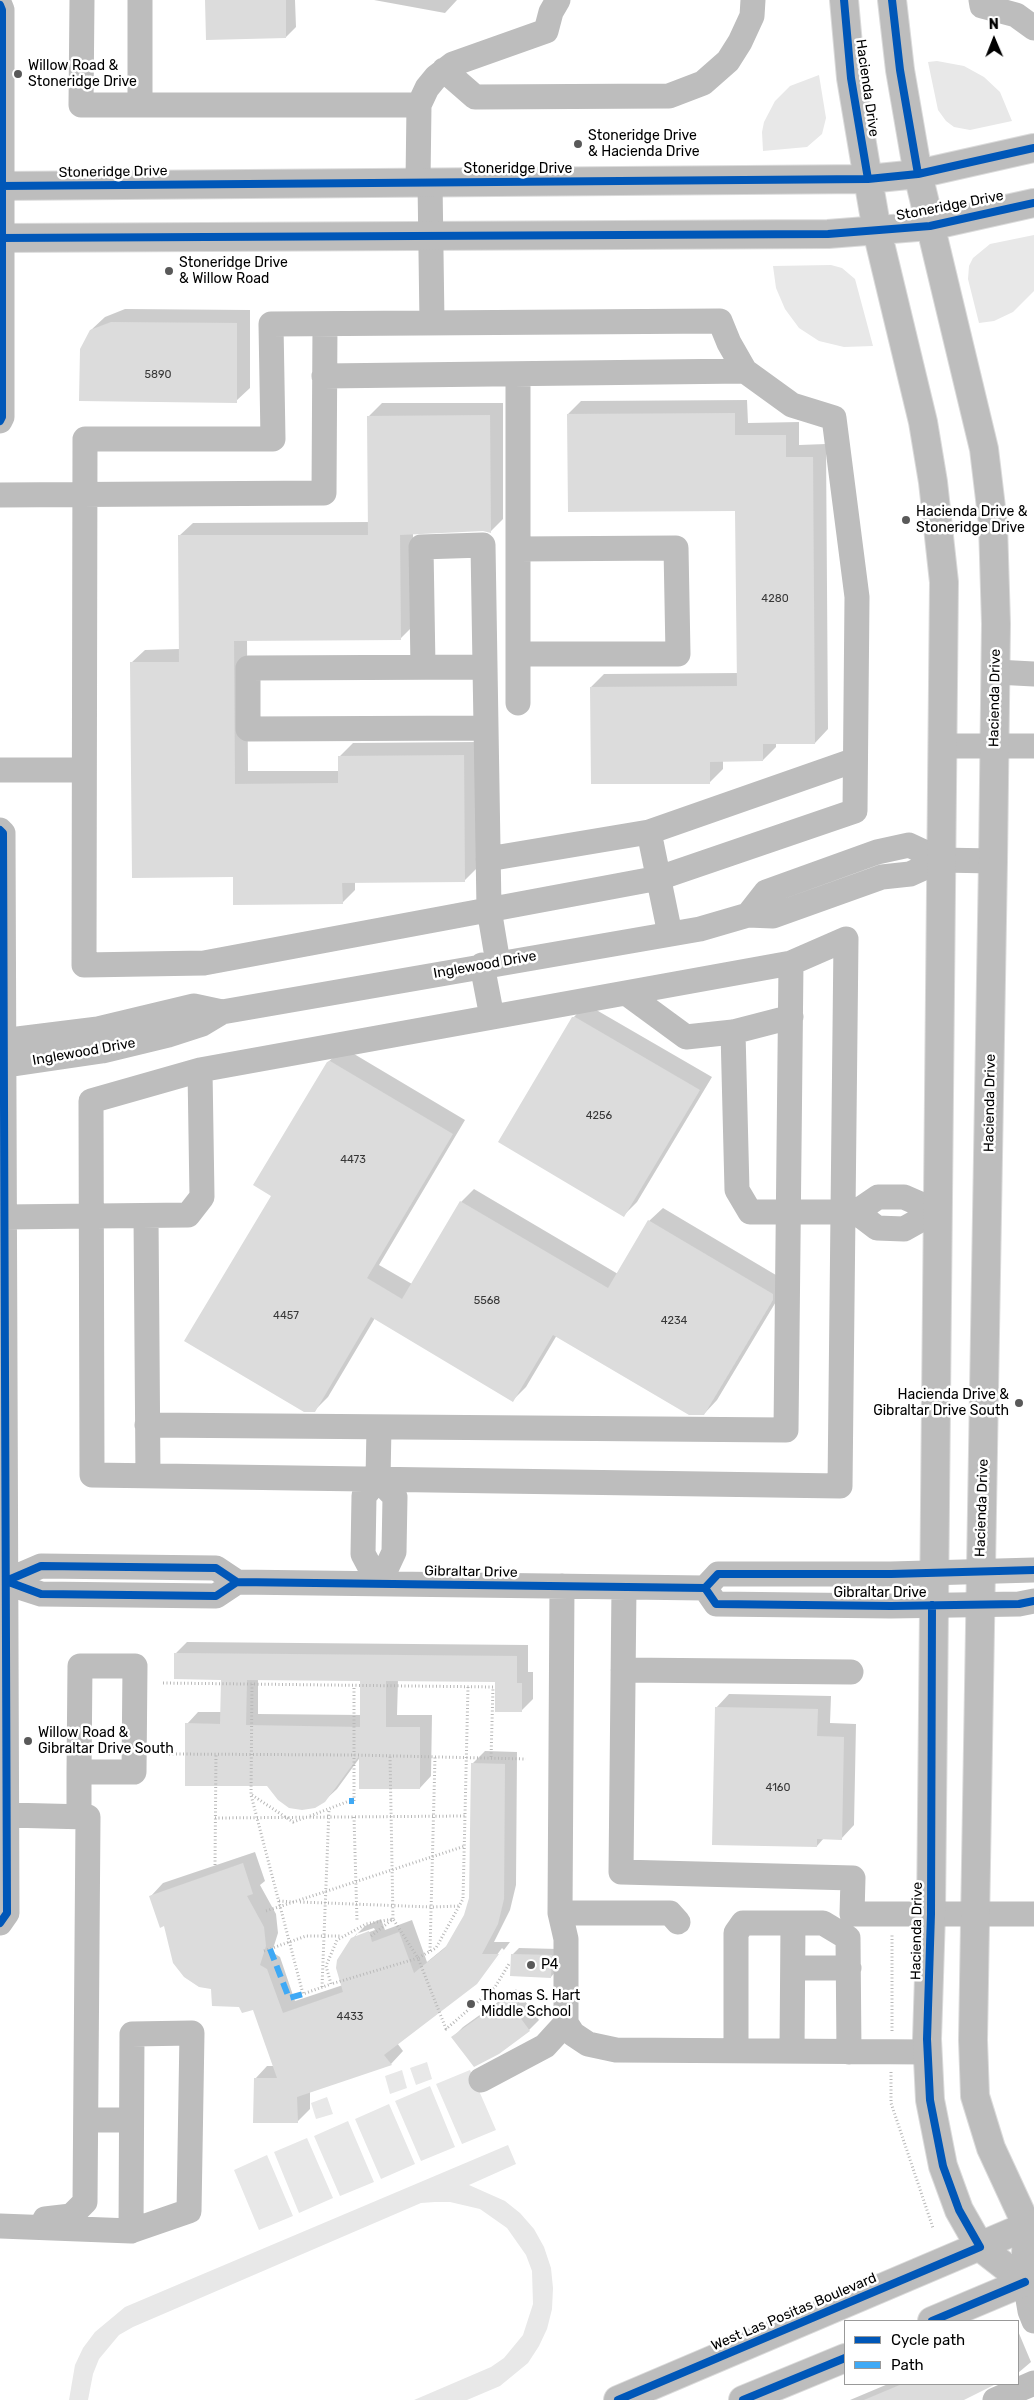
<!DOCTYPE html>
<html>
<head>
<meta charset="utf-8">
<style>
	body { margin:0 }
	#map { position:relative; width:1034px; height:2400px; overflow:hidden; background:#fff; font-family:Rubik,sans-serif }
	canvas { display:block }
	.legend { position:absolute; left:844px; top:2320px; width:175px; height:65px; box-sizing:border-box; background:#fff; border:1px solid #999; margin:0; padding:6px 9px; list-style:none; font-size:15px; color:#000 }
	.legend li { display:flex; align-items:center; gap:10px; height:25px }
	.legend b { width:25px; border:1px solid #999 }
	.north { position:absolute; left:969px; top:15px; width:50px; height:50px; -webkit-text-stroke:4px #fff; paint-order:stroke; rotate:359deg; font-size:14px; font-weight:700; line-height:20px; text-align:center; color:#000 }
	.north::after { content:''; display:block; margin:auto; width:18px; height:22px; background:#000; clip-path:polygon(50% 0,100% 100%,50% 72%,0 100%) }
</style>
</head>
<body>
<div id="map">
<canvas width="1034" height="2400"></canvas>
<ul class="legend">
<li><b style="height:6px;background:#0057b8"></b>Cycle path</li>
<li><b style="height:6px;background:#3fa9f5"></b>Path</li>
</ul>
<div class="north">N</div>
</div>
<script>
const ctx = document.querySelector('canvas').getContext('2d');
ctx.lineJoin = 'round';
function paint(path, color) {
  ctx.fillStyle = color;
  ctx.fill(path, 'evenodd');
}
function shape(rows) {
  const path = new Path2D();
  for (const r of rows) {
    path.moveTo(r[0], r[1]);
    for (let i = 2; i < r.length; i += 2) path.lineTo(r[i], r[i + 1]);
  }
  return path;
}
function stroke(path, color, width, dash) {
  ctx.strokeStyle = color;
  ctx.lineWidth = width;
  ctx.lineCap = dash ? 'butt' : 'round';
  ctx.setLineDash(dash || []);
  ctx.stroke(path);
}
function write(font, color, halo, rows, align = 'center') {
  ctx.font = font + ' Rubik,sans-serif';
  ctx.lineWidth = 5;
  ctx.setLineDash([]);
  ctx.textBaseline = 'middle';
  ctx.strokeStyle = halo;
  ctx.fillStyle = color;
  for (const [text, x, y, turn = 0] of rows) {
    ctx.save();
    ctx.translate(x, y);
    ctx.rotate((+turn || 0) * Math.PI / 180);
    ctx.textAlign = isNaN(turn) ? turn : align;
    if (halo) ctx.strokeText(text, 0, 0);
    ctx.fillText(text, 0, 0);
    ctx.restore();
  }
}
const green = shape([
	[937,61,964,66,984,77,1000,92,1012,121,970,130,954,127,946,121,938,110,928,62],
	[819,75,826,118,822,134,807,147,763,151,762,132,764,122,775,101,790,86],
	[1034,235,1034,291,1013,312,994,321,979,323,968,279,969,266,973,258,990,244],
	[831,265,842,268,855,279,873,346,844,347,819,341,799,328,785,309,776,288,773,266],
	[427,2062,432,2079,416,2085,410,2068],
	[402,2070,407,2088,390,2094,385,2076],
	[470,2070,496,2130,462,2144,436,2084],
	[430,2086,455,2147,421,2161,395,2101],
	[327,2097,333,2114,316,2119,311,2103],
	[389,2104,415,2164,381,2179,355,2119],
	[348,2121,374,2182,340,2196,314,2136],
	[307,2138,333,2198,299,2213,274,2152],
	[508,2145,516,2164,469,2185,505,2201,520,2213,534,2229,544,2247,551,2268,553,2288,552,2309,547,2329,539,2346,528,2363,500,2386,467,2400,414,2400,491,2367,504,2358,523,2335,533,2304,532,2271,526,2255,507,2228,480,2209,450,2202,435,2202,421,2203,133,2327,119,2335,99,2359,93,2374,88,2400,69,2400,75,2365,83,2348,95,2332,125,2307],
	[267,2155,293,2216,259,2230,234,2170]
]);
const shadow = shape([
	[206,0,295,0,296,27,286,37],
	[374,0,457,0,445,13],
	[125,309,250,310,250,388,236,401,91,330,105,317],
	[747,400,748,423,799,422,799,445,826,444,828,729,815,743,776,743,776,747,763,760,723,761,723,769,710,782,591,687,604,674,738,673,737,510,568,414,581,401],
	[382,403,503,403,503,519,490,532,483,529,413,533,413,626,400,639,247,639,248,771,340,771,340,756,353,743,477,742,477,868,464,881,355,882,355,890,342,903,235,876,131,663,145,650,180,649,179,536,193,523,369,522,369,416],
	[586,1004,712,1077,637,1202,624,1215,573,1018],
	[344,1048,465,1120,379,1265,412,1284,461,1202,474,1189,618,1274,649,1221,663,1208,786,1281,786,1285,717,1400,704,1414,557,1335,526,1387,513,1400,375,1318,328,1397,314,1411,272,1195,328,1062],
	[187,1642,528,1645,528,1672,533,1672,533,1699,521,1711,496,1681,398,1680,397,1715,432,1715,431,1776,420,1788,361,1756,337,1789,324,1801,268,1785,187,1724,198,1712,222,1712,222,1679,176,1653],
	[258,1679,362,1680,361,1715,258,1714],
	[729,1694,831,1696,830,1723,856,1724,854,1825,841,1839,824,1838,817,1846,716,1708],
	[485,1751,517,1752,516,1885,510,1910,494,1942,510,1942,488,1971,504,1950,502,1948,476,1983,397,2043,403,2051,391,2064,310,2092,310,2109,297,2122,255,2079,267,2066,274,2066,254,2008,240,2005,212,1988,165,1925,151,1896,163,1883,255,1852,265,1881,260,1885,276,1914,278,1933,272,1952,280,1957,295,2001,343,1985,352,1939,365,1926,381,1919,385,1930,412,1920,427,1962,449,1944,465,1916,470,1898,472,1764],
	[374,1928,375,1930,356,1937,356,1934],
	[519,1948,558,1949,557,1970,551,1977,512,1955],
	[516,1989,539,2020,529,2030,453,2037,463,2027],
	[1018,2331,1031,2362,1018,2373],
	[888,2384,994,2384,958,2400,850,2400]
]);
const building = shape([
	[205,0,286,0,286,38,206,40],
	[111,322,237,323,237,403,79,401,80,349,90,330],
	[735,413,735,435,786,435,786,457,813,457,815,744,763,744,763,761,710,762,710,784,591,784,590,687,737,686,735,511,568,512,567,414],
	[490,415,491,533,483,531,400,535,401,640,234,641,235,784,338,783,338,756,464,755,465,882,342,883,343,904,233,905,233,877,132,878,130,662,179,662,178,535,368,535,367,416],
	[572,1017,575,1017,700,1090,624,1217,498,1142],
	[330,1061,453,1134,367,1278,402,1299,460,1201,608,1288,648,1220,773,1294,773,1300,704,1415,689,1415,553,1335,513,1402,371,1317,315,1412,304,1412,184,1341,271,1196,253,1185,327,1062],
	[174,1653,517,1656,517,1683,522,1683,522,1712,495,1712,495,1682,386,1681,386,1727,420,1727,420,1789,359,1789,359,1756,325,1802,315,1808,302,1810,289,1808,278,1800,267,1786,185,1786,185,1723,220,1724,221,1680,174,1679],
	[247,1680,360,1681,360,1727,246,1725],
	[715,1707,818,1709,817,1736,844,1737,842,1840,817,1839,817,1847,712,1845],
	[471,1763,505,1764,504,1899,498,1924,482,1954,499,1954,477,1984,384,2055,392,2065,297,2097,298,2123,253,2123,254,2078,277,2078,253,2010,242,2013,239,2007,212,2006,211,1989,199,1987,184,1977,173,1963,164,1926,160,1928,149,1896,243,1863,253,1894,247,1896,264,1927,266,1946,260,1965,267,1969,283,2013,343,1992,336,1968,337,1960,351,1938,369,1931,372,1942,399,1932,414,1973,445,1948,464,1915,469,1898],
	[511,1954,552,1955,551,1978,510,1976],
	[506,1998,530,2031,499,2054,474,2067,451,2037],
	[902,2384,996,2384,964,2400,864,2400]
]);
const path = shape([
	[163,1683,493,1687,491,1758],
	[252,1684,251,1795,303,1994,331,1984,326,1966,337,1940,366,1924,393,1919,418,1958,331,1984],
	[468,1687,463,1899,436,1948,418,1958,446,2029,495,1987,509,1964],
	[169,1754,354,1755,526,1759],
	[252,1795,293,1822,304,1818],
	[354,1801,354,1686],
	[310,1816,349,1801],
	[354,1817,357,1921],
	[215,1818,465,1816],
	[215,1865,216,1753],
	[279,1901,294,1902],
	[300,1902,431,1907,459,1906],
	[266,1911,465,1846],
	[371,1936,393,1919,390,1756],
	[264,1951,306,1936,341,1936],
	[430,1951,435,1757],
	[322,1987,329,1809],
	[892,2031,892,1934],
	[891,2072,891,2103,933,2228]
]);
const minor = shape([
	[82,0,81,105,419,105],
	[140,0,140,105],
	[981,0,982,6,1016,15,1034,28],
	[0,5,2,10,2,417,0,421],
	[444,70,475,97,669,96,703,83,728,61,740,42,752,16,753,0],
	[418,182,419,105,427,88,436,77,453,64,546,31,551,12,558,0],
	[430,182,432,323],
	[720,321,729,343,745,371,792,405,834,418,857,597,855,811,659,878,204,963,84,965,85,439,273,439,271,324,720,321],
	[324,376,745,371],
	[0,495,324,493,325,324],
	[518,549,676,548,678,654,518,654],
	[423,667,421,547,483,545,489,909,498,963],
	[485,667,248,668,248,729,486,728],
	[996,672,1034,674],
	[518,703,518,374],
	[942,746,1034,746],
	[0,770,84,770],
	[0,830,3,833,7,1913,0,1923],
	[649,832,670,934],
	[488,859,649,832,855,760],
	[748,915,766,892,877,852,909,845,941,860,993,861],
	[846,939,840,1486,92,1475,91,1101,200,1070,791,963,846,939],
	[482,965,492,1017],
	[626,993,686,1037,733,1032,791,1017],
	[733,1032,737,1190,750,1212,856,1212,878,1197,904,1197,936,1211,904,1229,877,1228,856,1212],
	[0,1041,98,1029,194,1006,222,1012,700,929,748,915,773,916,882,877,910,874,941,860],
	[0,1066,102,1051,168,1035,202,1024,222,1012],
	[146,1216,148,1476],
	[4,1217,188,1215,202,1197,200,1070],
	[147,1425,786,1430,791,963],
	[378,1479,395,1497,394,1552,379,1584],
	[0,1581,41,1594,216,1596,237,1582],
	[6,1581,41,1566,216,1568,237,1582,705,1588,718,1574,891,1574,1034,1570],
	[379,1584,363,1554,364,1496,378,1479,379,1427],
	[562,1586,560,1913,566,1939,566,2023,573,2034,588,2044,616,2050,928,2052],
	[624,1587,621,1872,853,1878,852,1914,1034,1914],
	[705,1588,716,1604,891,1606,1019,1604,1034,1601],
	[623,1670,851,1672],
	[7,1815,88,1817,85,2202,71,2216,45,2219],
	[79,1817,79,1772,134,1772,135,1666,80,1666,79,1772],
	[560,1913,670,1913,678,1922],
	[793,1968,849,1968],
	[736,2051,736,1933,743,1923,823,1923,848,1938,849,2052],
	[792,2051,793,1923],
	[481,2080,545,2046,566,2023],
	[86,2120,131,2120],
	[0,2226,131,2231,189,2211,192,2033,132,2034,131,2231],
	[1025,2282,1030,2311,1034,2321],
	[995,2400,1034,2383]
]);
const major = shape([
	[844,0,851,78,868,179,877,231,923,422,933,482,944,582,931,1914,927,2039,930,2100,943,2166,959,2210,980,2247,1025,2282],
	[892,0,900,70,918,174,984,449,993,524,996,624,993,861,973,2040,975,2096,991,2148,1027,2226,1025,2282],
	[0,186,868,179,918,174,1034,148],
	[0,238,828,234,930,226,1034,203],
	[932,2321,1034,2278],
	[618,2400,1034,2223],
	[743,2400,845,2358]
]);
const quiet = shape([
	[349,1801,354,1801],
	[270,1949,289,1998,303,1994]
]);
const cycleway = shape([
	[844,0,851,78,868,179],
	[892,0,900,70,918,174],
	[0,5,2,10,2,417,0,421],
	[0,186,868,179,918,174,1034,148],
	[0,238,828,234,930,226,1034,203],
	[0,830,3,833,7,1913,0,1923],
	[6,1581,41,1566,216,1568,237,1582,705,1588,718,1574,891,1574,1034,1570],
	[6,1581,41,1594,216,1596,237,1582],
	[705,1588,716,1604,891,1606,1019,1604,1034,1601],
	[932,2321,1025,2282],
	[618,2400,980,2247,959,2210,943,2166,930,2100,927,2039,931,1914,932,1605],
	[743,2400,845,2358]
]);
const markers = [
	[18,74,5,"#595959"],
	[578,144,5,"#595959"],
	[169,271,5,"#595959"],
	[906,520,5,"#595959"],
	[1019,1403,5,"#595959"],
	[28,1741,5,"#595959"],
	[531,1965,5,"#595959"],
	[471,2004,5,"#595959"]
];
const numberNames = [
	["5890",158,375],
	["4280",775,599],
	["4256",599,1116],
	["4473",353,1160],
	["5568",487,1301],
	["4457",286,1316],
	["4234",674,1321],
	["4160",778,1788],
	["4433",350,2017]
];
const poiNames = [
	["Willow Road &",28,66],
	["Stoneridge Drive",28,82],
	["Stoneridge Drive",588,136],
	["& Hacienda Drive",588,152],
	["Stoneridge Drive",179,263],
	["& Willow Road",179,279],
	["Hacienda Drive &",916,512],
	["Stoneridge Drive",916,528],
	["Hacienda Drive &",1009,1395,"right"],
	["Gibraltar Drive South",1009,1411,"right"],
	["Willow Road &",38,1733],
	["Gibraltar Drive South",38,1749],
	["P4",541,1965],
	["Thomas S. Hart",481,1996],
	["Middle School",481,2012]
];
const streetNames = [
	["Hacienda Drive",867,88,82],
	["Stoneridge Drive",518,169],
	["Stoneridge Drive",113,172,-1],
	["Stoneridge Drive",950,206,-11],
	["Hacienda Drive",995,698,-89],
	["Inglewood Drive",485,965,-10],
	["Inglewood Drive",84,1052,-10],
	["Hacienda Drive",990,1103,-89],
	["Hacienda Drive",982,1508,-88],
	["Gibraltar Drive",471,1572,1],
	["Gibraltar Drive",880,1593],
	["Hacienda Drive",917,1931,-89],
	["West Las Positas Boulevard",794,2312,-23]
];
paint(green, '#e8e8e8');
paint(shadow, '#0003');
paint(building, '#dcdcdc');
stroke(major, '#dbdbdb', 30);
stroke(path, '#b8b8b8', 3, [1, 2.5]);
stroke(minor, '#bdbdbd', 25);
stroke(major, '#bdbdbd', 28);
stroke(quiet, '#3fa9f5', 6, [12, 6]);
stroke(cycleway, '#0057b8', 8);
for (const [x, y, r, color] of markers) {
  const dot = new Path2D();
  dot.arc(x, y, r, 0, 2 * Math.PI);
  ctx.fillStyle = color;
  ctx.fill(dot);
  stroke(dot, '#fff', 2);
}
write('11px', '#373737', null, numberNames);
write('14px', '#000', '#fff', poiNames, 'left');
write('14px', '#000', '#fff', streetNames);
</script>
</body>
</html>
